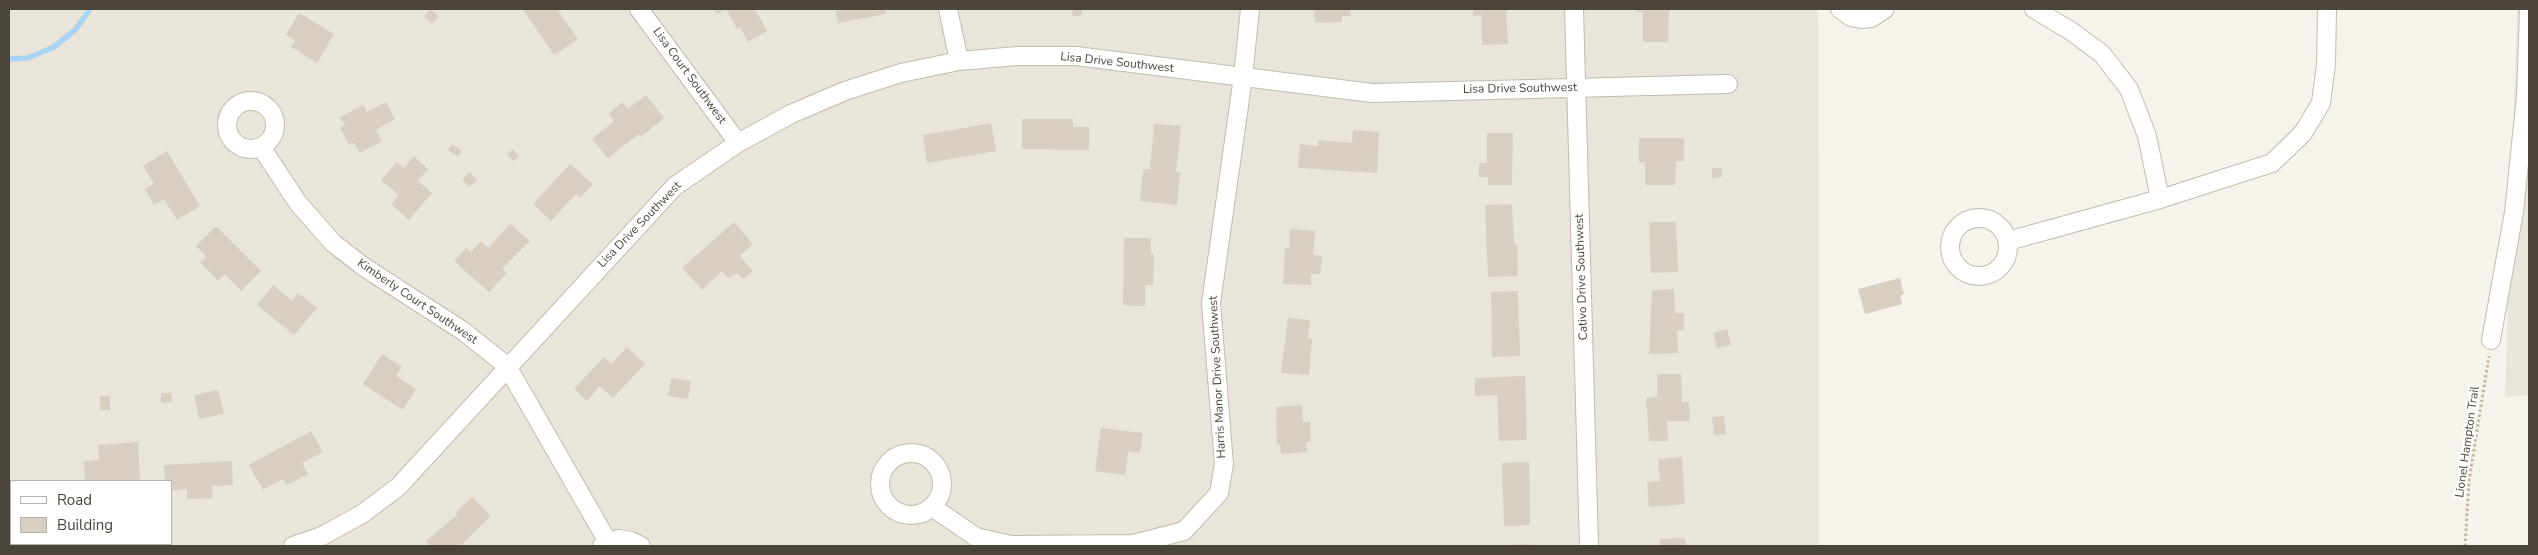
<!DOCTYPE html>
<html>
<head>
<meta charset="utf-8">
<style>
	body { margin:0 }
	#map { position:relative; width:2538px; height:555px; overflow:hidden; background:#f6f3ec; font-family:"Nunito Sans",sans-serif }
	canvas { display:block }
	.frame { position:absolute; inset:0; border:10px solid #4b4439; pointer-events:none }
	.legend { position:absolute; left:10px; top:480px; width:162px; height:65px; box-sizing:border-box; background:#fff; border:1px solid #b7b4b0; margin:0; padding:6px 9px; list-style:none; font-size:15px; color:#4b4439 }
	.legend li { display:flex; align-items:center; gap:10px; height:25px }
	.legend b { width:25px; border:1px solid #b7b4b0 }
</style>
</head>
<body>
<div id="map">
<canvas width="2538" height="555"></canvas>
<div class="frame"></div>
<ul class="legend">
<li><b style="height:6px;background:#fff"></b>Road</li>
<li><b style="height:14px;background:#d8cfc1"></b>Building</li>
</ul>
</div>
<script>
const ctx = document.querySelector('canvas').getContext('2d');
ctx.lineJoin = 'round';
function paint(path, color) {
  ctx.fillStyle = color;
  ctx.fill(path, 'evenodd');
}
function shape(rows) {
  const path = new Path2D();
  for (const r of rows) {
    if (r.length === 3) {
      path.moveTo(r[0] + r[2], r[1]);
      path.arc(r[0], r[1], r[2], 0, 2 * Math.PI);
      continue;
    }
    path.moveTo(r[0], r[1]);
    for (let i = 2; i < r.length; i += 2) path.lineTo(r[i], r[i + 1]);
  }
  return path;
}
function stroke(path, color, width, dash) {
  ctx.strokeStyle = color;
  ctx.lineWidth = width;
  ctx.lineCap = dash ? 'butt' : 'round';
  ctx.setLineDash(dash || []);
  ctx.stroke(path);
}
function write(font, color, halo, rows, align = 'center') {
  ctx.font = font + ' "Nunito Sans",sans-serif';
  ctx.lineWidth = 4.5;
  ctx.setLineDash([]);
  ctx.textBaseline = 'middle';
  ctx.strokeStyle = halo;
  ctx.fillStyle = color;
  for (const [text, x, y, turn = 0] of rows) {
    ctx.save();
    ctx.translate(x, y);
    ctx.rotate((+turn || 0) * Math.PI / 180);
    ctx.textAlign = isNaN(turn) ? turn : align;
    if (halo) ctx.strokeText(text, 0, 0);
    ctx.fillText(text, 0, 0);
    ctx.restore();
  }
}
const residential = shape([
	[9,9,1818,9,1819,546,9,546],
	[11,481,171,481,171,544,11,544],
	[2517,9,2529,9,2529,395,2505,397]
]);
const stream = shape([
	[9,59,28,58,54,47,76,29,90,9]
]);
const building = shape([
	[430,9,439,16,432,24,424,17],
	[523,9,557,9,578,39,554,55],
	[714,9,725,9,717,14],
	[726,9,755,9,767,31,748,42,740,27,737,29],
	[835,9,885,9,886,14,838,23],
	[1072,9,1082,9,1082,15,1073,17],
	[1314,9,1350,9,1351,16,1342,16,1342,22,1315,23],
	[1473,9,1506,9,1508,44,1482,45,1481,15,1473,16],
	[1637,9,1669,9,1668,42,1643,42,1643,12,1637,12],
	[299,13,334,34,317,63,291,47,295,40,286,35],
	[646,95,664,118,641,137,639,134,608,158,592,139,614,121,609,114,622,102,628,109],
	[386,102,395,119,376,130,382,141,360,153,354,143,349,145,340,127,345,125,340,117,363,105,367,112],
	[1022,119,1073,119,1073,127,1089,127,1089,150,1022,149],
	[991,123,996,151,927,163,923,135],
	[1154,124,1181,126,1176,172,1180,172,1177,205,1140,201,1143,169,1150,169],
	[1353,130,1379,132,1377,173,1298,168,1300,144,1318,146,1318,140,1352,143],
	[1487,133,1513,133,1512,185,1488,185,1488,177,1479,177,1479,163,1487,163],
	[1639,138,1684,138,1684,161,1676,161,1675,185,1645,185,1645,162,1639,162],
	[452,144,462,151,458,156,448,150],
	[513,149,519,156,513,161,507,154],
	[167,151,200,206,177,220,164,199,154,205,145,189,154,184,143,166],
	[414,156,428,169,418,181,432,193,409,220,391,204,399,195,381,180,397,162,404,168],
	[570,164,593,184,580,198,576,194,551,221,533,204],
	[1712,168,1721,168,1722,177,1712,178],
	[470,172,477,180,469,187,462,179],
	[1512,204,1514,245,1517,245,1518,276,1488,277,1485,205],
	[734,222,753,244,740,256,753,271,743,279,737,273,729,279,722,271,702,290,682,268],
	[1649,222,1676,222,1678,272,1651,273],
	[510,224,530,241,502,269,507,273,489,292,454,261,466,248,471,252,481,241,488,248],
	[216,226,261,271,241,291,225,274,218,281,200,262,207,257,196,246],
	[1290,229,1315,231,1313,255,1322,256,1320,274,1311,274,1311,285,1283,284,1285,248,1289,248],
	[1124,238,1151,238,1151,254,1154,254,1153,285,1145,285,1145,306,1123,305],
	[1900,278,1904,294,1900,296,1902,304,1865,314,1858,289],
	[273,285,292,301,298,293,317,308,294,335,257,305],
	[1674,289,1675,313,1684,313,1684,330,1677,330,1678,353,1649,354,1652,290],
	[1518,291,1520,356,1492,357,1491,292],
	[1288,318,1310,320,1308,339,1312,339,1309,375,1281,373],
	[1727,329,1731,345,1717,348,1713,333],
	[627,347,645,364,613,398,600,386,587,401,574,389,604,357,611,364],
	[382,354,402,367,396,376,416,389,403,410,363,384],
	[1657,374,1681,374,1682,402,1689,402,1690,421,1667,421,1668,441,1649,441,1646,398,1657,397],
	[1525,376,1527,440,1499,441,1497,395,1475,396,1475,378],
	[671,378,691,381,688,399,668,396],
	[218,390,224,414,199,419,194,395],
	[161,393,171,393,172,402,161,403],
	[100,396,110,396,110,410,100,410],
	[1302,405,1303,422,1310,422,1311,441,1306,442,1307,452,1281,454,1280,444,1277,445,1276,407],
	[1724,416,1726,434,1714,435,1712,417],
	[1101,428,1143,433,1140,453,1128,452,1125,475,1095,471],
	[311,431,323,452,302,463,308,474,287,485,283,479,263,490,249,465],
	[138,442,140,481,85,481,84,461,99,460,98,445],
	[1682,457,1685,504,1649,507,1647,482,1660,481,1658,459],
	[232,461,233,485,212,486,213,498,187,499,187,489,171,490,171,481,165,481,164,465],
	[1529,462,1530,525,1504,526,1502,463],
	[472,497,491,516,460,546,431,546,426,541,457,515,455,513],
	[9,517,11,517,11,544,19,544,19,546,9,546],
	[1685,538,1686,546,1660,546,1660,539],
	[1530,544,1530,546,1508,546,1508,545]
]);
const path = shape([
	[2465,546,2469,481,2489,356]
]);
const street = shape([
	[639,9,738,143],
	[948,9,959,61],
	[1574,9,1589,546],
	[1840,9,1851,17,1861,19,1871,18,1885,9],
	[2034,9,2071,31,2102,54,2129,89,2147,136,2160,199],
	[251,125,24],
	[261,147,298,203,333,243,364,267,463,331,507,366,608,542],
	[1979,247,29],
	[2008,241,2160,199,2272,163,2303,133,2321,103,2326,64,2327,9],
	[2491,340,2514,212,2526,96,2529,9],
	[911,484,31],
	[932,507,976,537,1011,545,1133,544,1184,531,1219,493,1224,464,1211,303,1243,77,1250,9],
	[293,546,322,536,362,514,398,487,675,186,738,143,791,114,845,91,901,73,959,61,1017,56,1076,56,1372,93,1728,84],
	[602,546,608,542,619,539,631,541,641,546]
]);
const streetNames = [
	["Lisa Drive Southwest",1117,63,6],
	["Lisa Court Southwest",689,76,54],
	["Lisa Drive Southwest",1520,89,-1],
	["Lisa Drive Southwest",640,225,-46],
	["Cativo Drive Southwest",1582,277,-92],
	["Kimberly Court Southwest",417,302,34],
	["Harris Manor Drive Southwest",1218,377,-93],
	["Lionel Hampton Trail",2468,442,-82]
];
paint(residential, '#eae5da');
stroke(stream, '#a9d4f2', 5.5);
paint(building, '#d8cfc1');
stroke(street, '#c2bbae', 20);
stroke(path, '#c4b79f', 3, [2.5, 2.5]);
stroke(street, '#fff', 18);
write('12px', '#4b4439', '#fff', streetNames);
</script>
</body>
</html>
